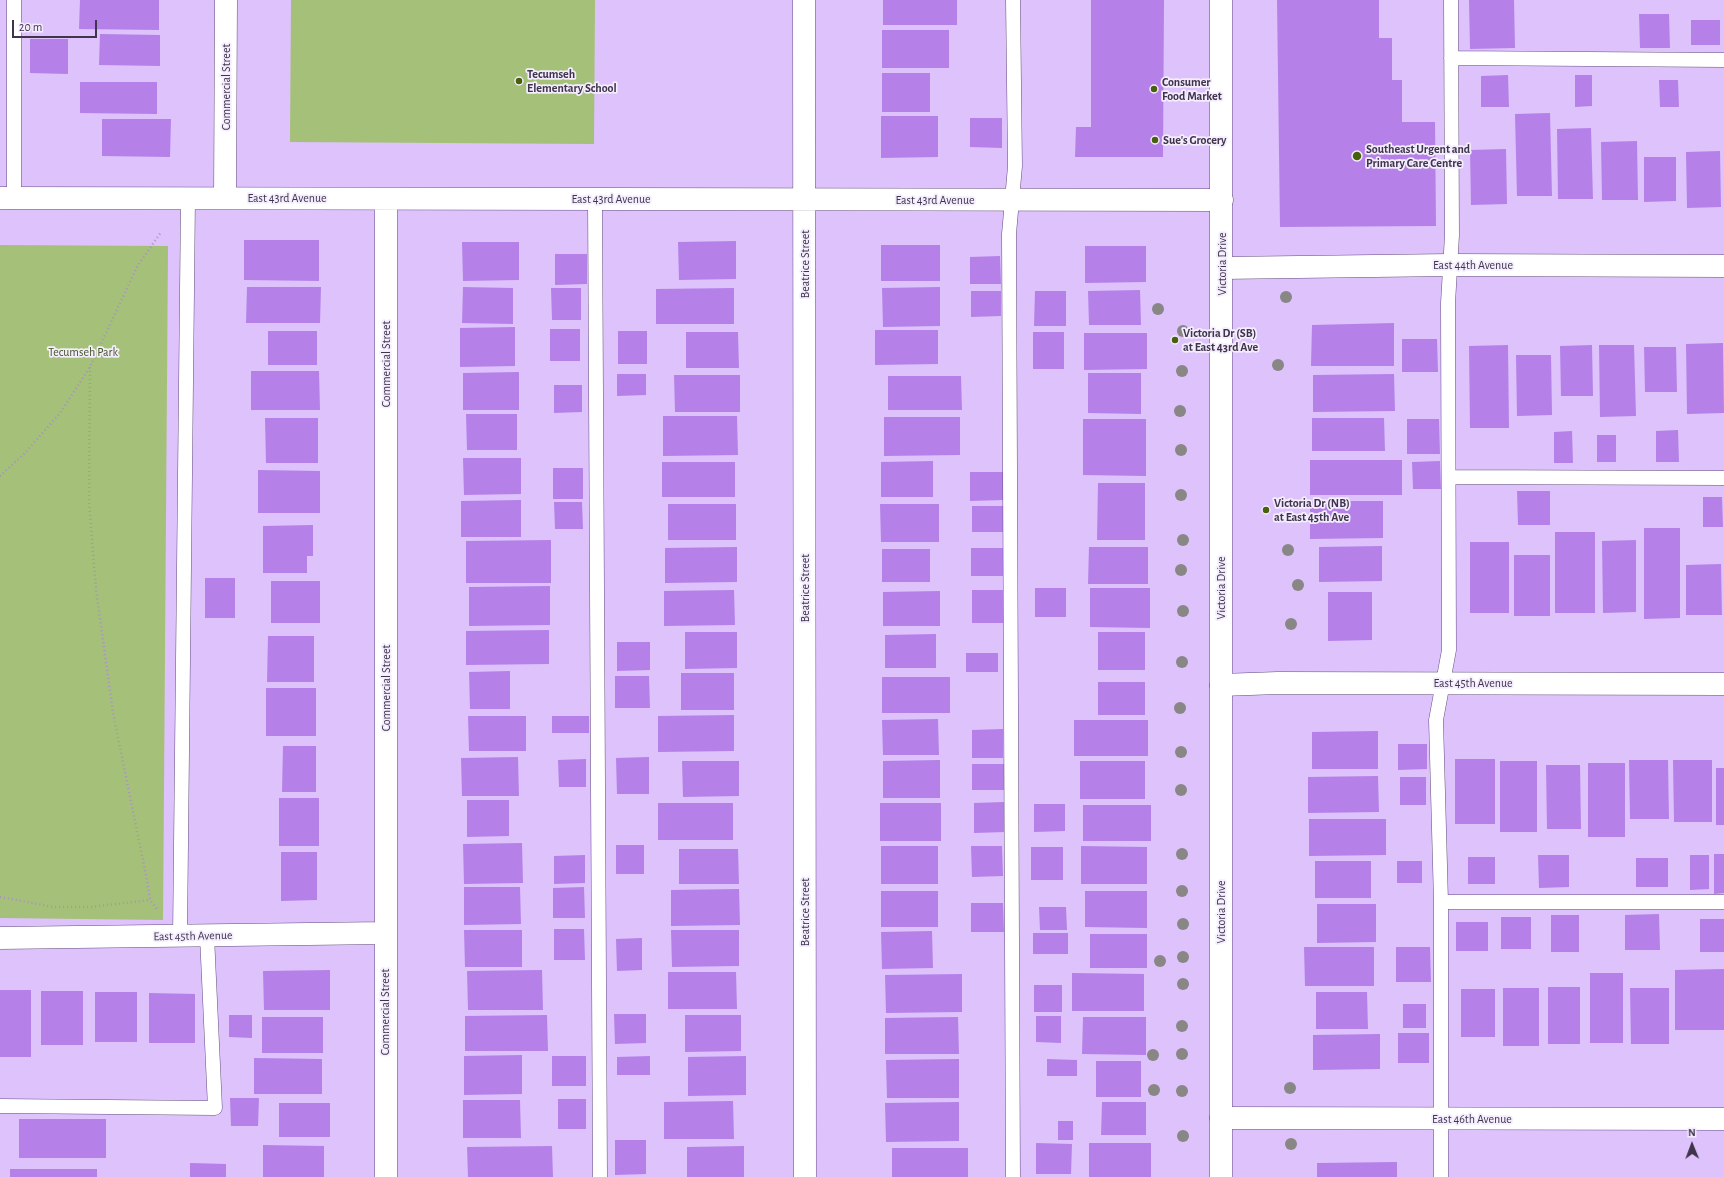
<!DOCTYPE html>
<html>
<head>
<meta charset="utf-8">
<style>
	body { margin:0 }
	#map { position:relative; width:1724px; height:1177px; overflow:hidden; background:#ddc2fc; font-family:"Alegreya Sans",sans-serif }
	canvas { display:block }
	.north { position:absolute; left:1672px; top:1125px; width:40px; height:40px; -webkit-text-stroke:3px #f4edfe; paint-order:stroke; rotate:359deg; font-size:11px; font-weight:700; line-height:16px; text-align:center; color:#3f344b }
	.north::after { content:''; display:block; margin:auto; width:14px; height:18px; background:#3f344b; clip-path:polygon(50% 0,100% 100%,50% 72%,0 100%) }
	.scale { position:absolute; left:12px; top:20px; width:85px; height:18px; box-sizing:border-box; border:2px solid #3f344b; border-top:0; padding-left:5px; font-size:12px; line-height:14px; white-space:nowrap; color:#3f344b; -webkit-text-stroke:3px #f4edfe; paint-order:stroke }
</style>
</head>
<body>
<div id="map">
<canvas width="1724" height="1177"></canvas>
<div class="north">N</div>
<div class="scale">20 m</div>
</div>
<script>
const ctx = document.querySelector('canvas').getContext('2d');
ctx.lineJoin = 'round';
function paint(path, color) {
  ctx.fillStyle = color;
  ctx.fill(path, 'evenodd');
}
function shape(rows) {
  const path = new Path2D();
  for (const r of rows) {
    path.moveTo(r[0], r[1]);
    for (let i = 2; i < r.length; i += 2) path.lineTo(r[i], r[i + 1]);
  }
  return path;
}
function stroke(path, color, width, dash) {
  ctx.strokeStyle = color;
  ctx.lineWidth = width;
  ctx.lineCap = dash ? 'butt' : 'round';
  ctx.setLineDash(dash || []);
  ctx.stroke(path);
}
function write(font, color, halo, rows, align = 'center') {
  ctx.font = font + ' "Alegreya Sans",sans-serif';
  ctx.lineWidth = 3.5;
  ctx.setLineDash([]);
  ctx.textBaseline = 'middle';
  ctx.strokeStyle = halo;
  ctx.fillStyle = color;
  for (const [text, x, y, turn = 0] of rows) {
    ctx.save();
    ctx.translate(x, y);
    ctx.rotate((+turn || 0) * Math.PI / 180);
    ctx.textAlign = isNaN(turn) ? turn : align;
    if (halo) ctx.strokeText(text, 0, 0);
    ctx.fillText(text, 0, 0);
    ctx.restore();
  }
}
const green = shape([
	[291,0,595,0,594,144,290,142],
	[0,245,168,246,163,920,0,918]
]);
const building = shape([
	[80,0,159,0,159,30,79,29],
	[883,0,957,0,957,25,883,25],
	[1091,0,1164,0,1163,157,1075,157,1076,127,1091,127],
	[1277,0,1379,0,1379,38,1392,38,1392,80,1402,80,1402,122,1435,122,1436,226,1280,227],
	[1469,0,1514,0,1515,48,1470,49],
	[1639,14,1669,14,1670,48,1640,48],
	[1691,20,1720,20,1720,45,1691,45],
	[882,30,949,30,949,68,882,68],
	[100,34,160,35,160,66,99,65],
	[30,39,68,39,68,74,30,73],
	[882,73,930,73,930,112,882,112],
	[1508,75,1509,107,1481,107,1481,76],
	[1575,75,1592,75,1592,106,1575,107],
	[1659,80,1678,80,1679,107,1660,107],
	[80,82,157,82,157,114,80,113],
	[1550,113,1552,196,1517,196,1515,114],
	[881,116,938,116,938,157,881,158],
	[970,118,1002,118,1002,148,970,147],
	[102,119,171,119,170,157,102,156],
	[1591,128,1593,199,1558,199,1557,129],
	[1637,141,1638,200,1602,200,1601,142],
	[1506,149,1507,204,1471,205,1470,150],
	[1720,151,1721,207,1687,208,1686,152],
	[1644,157,1676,157,1676,201,1644,202],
	[244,240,319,240,319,281,244,280],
	[736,241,736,279,679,280,678,242],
	[462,242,519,242,519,280,463,281],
	[881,245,940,245,940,281,881,281],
	[1085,246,1146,246,1146,282,1085,283],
	[555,254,587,254,587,284,555,285],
	[1000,256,1001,284,970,284,970,257],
	[247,287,321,287,320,323,246,323],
	[463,287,513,288,513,324,462,323],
	[940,287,940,326,883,327,882,288],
	[551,288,581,288,581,320,552,320],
	[734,288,734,324,656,324,656,289],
	[1140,290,1141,325,1089,325,1088,291],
	[971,291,1001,291,1001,316,971,317],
	[1035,291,1066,291,1066,326,1034,326],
	[1394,323,1394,366,1311,366,1312,325],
	[515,327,515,366,460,367,460,328],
	[550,329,580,329,580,361,550,361],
	[875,330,938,330,938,364,875,365],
	[268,331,317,331,317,365,268,365],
	[618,331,647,331,647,364,618,364],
	[686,332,738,332,739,368,686,368],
	[1033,332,1064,332,1064,369,1033,369],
	[1084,333,1147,333,1147,369,1084,370],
	[1402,339,1437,339,1438,372,1402,372],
	[1723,343,1724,413,1687,414,1686,344],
	[1508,345,1509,428,1470,428,1469,346],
	[1592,345,1593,396,1561,396,1560,346],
	[1599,345,1634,345,1636,416,1600,417],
	[1644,347,1676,347,1677,392,1645,392],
	[1516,355,1551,355,1552,415,1517,416],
	[251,371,319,371,320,410,251,410],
	[519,372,519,410,463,410,463,373],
	[1088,373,1141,373,1141,414,1088,413],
	[617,374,646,374,646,395,617,396],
	[1394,374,1395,411,1313,412,1313,375],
	[674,375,740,375,740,412,675,412],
	[888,376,961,376,962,410,888,410],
	[554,385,582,385,582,412,554,413],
	[466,414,517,414,517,450,467,450],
	[663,416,737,416,738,455,663,456],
	[884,417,960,417,960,455,884,456],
	[265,418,318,418,318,463,266,463],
	[1312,418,1384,418,1385,451,1312,451],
	[1083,419,1146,419,1146,476,1083,475],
	[1407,419,1439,419,1440,454,1407,454],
	[1678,430,1679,462,1656,462,1656,431],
	[1572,431,1573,463,1554,463,1554,432],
	[1597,435,1616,435,1616,462,1597,462],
	[463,458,521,458,521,494,464,495],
	[1310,460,1402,460,1402,495,1310,495],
	[933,461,933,497,881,497,881,462],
	[1440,461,1441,489,1413,489,1412,462],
	[662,462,735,462,735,497,662,497],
	[553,468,583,468,583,499,553,499],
	[258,470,320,471,320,513,258,513],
	[970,472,1004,472,1004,500,970,501],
	[1098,483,1145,483,1145,540,1097,540],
	[1517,491,1550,491,1550,525,1518,525],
	[1703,497,1722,497,1723,527,1703,527],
	[521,500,521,537,461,537,461,501],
	[1310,501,1383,501,1383,538,1310,539],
	[554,502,582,502,583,529,555,529],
	[668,504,736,504,736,540,668,540],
	[880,504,939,504,939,542,881,542],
	[972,506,1005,506,1005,532,972,532],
	[313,525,313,556,307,556,307,573,263,573,263,526],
	[1644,528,1680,528,1680,618,1644,619],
	[1555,532,1595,532,1595,613,1555,613],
	[551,540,551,583,466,583,466,541],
	[1636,540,1636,612,1603,613,1602,541],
	[1470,542,1509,542,1509,613,1470,613],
	[1382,546,1382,581,1319,582,1319,547],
	[737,547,737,582,665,583,665,548],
	[1089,547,1148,547,1148,584,1088,584],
	[971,548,1005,548,1005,576,971,576],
	[882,549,930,549,930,582,882,582],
	[1514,555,1550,555,1550,616,1514,616],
	[1721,564,1722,615,1686,615,1686,565],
	[205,578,235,578,235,618,205,618],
	[271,581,320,581,320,623,271,623],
	[550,586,550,625,469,626,469,587],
	[1035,588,1066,588,1066,617,1035,617],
	[1090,588,1150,588,1150,628,1090,627],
	[734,590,735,625,664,626,664,591],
	[972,590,1005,590,1005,623,972,623],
	[940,591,940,626,883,626,883,592],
	[1328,592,1372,592,1372,640,1328,641],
	[549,630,549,664,466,665,466,631],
	[685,632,737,632,737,668,685,669],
	[1098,632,1145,632,1145,670,1098,670],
	[936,634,936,668,885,668,885,635],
	[268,636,314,636,314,682,267,682],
	[617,642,650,642,650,670,617,671],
	[966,653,998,653,998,672,966,672],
	[510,671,510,709,470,709,469,672],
	[681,673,734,673,734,710,681,710],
	[615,676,649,676,650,708,615,708],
	[882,677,950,677,950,713,882,713],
	[1098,682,1145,682,1145,715,1098,715],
	[266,688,316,688,316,736,266,736],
	[734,715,734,751,658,752,658,716],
	[468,716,526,716,526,751,469,751],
	[552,716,589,716,589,733,552,733],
	[938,719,939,755,883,755,882,720],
	[1074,720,1148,720,1148,756,1074,756],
	[1003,729,1003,758,972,758,972,730],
	[1378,731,1378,769,1312,769,1312,732],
	[1398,744,1427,744,1427,769,1398,770],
	[283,746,316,746,316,792,282,792],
	[518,757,519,796,462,796,461,758],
	[649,757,649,794,617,794,616,758],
	[586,759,586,787,559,787,558,760],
	[1455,759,1495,759,1495,824,1455,824],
	[940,760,940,798,883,798,883,761],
	[1629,760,1668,760,1669,819,1630,819],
	[1673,760,1712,760,1712,822,1674,822],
	[682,761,739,761,739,796,683,797],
	[1080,761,1145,761,1145,799,1080,799],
	[1500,761,1537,761,1537,832,1500,832],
	[1588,763,1625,763,1625,837,1588,837],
	[972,764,1004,764,1005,790,972,790],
	[1546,765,1580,765,1581,829,1547,829],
	[1716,768,1724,768,1724,825,1716,825],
	[1378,776,1379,812,1308,813,1308,777],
	[1400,777,1426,777,1426,805,1400,805],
	[279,798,319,798,319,846,279,846],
	[467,800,509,800,509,836,467,837],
	[1004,802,1005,832,974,833,974,803],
	[658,803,733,803,733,840,658,840],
	[880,803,941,803,941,841,880,841],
	[1034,804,1065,804,1065,831,1034,832],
	[1083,805,1151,805,1151,841,1083,841],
	[1309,819,1386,819,1386,855,1309,856],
	[522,843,523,883,464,884,463,844],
	[616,845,644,845,644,874,616,874],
	[881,846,938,846,938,884,881,884],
	[971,846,1002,846,1003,876,972,877],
	[1081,846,1147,847,1147,884,1081,884],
	[1031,847,1063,847,1063,880,1031,880],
	[679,849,738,849,739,884,679,884],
	[281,852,317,852,317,900,281,901],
	[1714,854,1724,854,1724,893,1714,894],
	[585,855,585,883,554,884,554,856],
	[1538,855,1569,855,1569,887,1539,888],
	[1690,855,1709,855,1709,889,1690,890],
	[1468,857,1495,857,1495,884,1468,884],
	[1636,858,1668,858,1668,887,1636,887],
	[1315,861,1371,861,1371,898,1315,898],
	[1397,861,1422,861,1422,883,1397,883],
	[464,887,520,887,521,924,464,925],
	[584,887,585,918,553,918,553,888],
	[739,889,740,925,671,926,671,890],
	[881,891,938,891,938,927,881,927],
	[1085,891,1147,891,1147,928,1085,927],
	[971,903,1003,903,1004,932,971,932],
	[1317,904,1376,904,1376,942,1317,943],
	[1039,907,1066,907,1067,930,1040,930],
	[1659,914,1660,950,1625,950,1625,915],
	[1551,915,1579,915,1579,952,1551,952],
	[1501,917,1531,917,1531,949,1501,949],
	[1700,919,1724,919,1724,952,1700,952],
	[1456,922,1488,922,1488,951,1456,951],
	[554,929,584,929,585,960,554,960],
	[464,930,522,930,522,967,465,967],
	[671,930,739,930,739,966,672,967],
	[932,931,933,968,882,969,881,932],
	[1033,933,1068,933,1068,954,1033,954],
	[1090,934,1147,934,1147,968,1090,968],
	[642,938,642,970,617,971,616,939],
	[1304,947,1374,947,1374,986,1305,986],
	[1396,947,1430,947,1431,982,1396,982],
	[1724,969,1724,1030,1675,1030,1675,970],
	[330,970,330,1010,264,1010,263,971],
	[542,970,543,1010,468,1010,467,971],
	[668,972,736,972,737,1009,668,1009],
	[1072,973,1144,974,1144,1011,1072,1011],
	[1590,973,1623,973,1623,1043,1590,1043],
	[962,974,962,1012,886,1013,885,975],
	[1034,985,1062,985,1062,1012,1034,1012],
	[1548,987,1580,987,1580,1044,1548,1044],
	[1503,988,1539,988,1539,1046,1503,1046],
	[1630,988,1669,988,1669,1044,1631,1044],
	[1461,989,1495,989,1495,1037,1461,1037],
	[0,990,31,990,31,1057,0,1057],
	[41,991,83,991,83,1045,41,1045],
	[95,992,137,992,137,1042,95,1042],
	[1316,992,1367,992,1368,1029,1316,1029],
	[149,993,195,994,195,1043,149,1043],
	[1403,1004,1426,1004,1426,1028,1403,1028],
	[614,1014,646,1014,646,1043,615,1044],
	[229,1015,252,1015,252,1038,229,1037],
	[547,1015,548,1051,465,1051,465,1016],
	[685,1015,741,1015,741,1051,685,1052],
	[1036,1016,1061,1016,1061,1043,1036,1042],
	[262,1017,323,1017,323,1053,262,1053],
	[958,1017,959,1054,885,1054,885,1018],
	[1083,1017,1146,1017,1146,1055,1082,1054],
	[1398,1033,1429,1033,1429,1063,1398,1063],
	[1380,1034,1380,1069,1313,1070,1313,1035],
	[522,1055,522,1094,464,1095,464,1056],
	[552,1056,586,1056,586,1086,552,1086],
	[650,1056,650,1075,617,1075,617,1057],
	[746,1056,746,1095,688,1096,688,1057],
	[254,1058,322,1059,322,1094,254,1094],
	[959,1059,959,1098,887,1098,886,1060],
	[1047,1059,1077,1060,1077,1076,1047,1076],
	[1096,1061,1141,1061,1141,1097,1096,1097],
	[230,1098,259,1098,258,1126,231,1126],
	[558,1099,586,1099,586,1129,558,1129],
	[463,1100,520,1100,521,1138,463,1138],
	[733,1101,734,1139,664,1139,664,1102],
	[959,1102,959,1141,886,1142,885,1103],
	[1102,1102,1146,1102,1146,1135,1101,1135],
	[279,1103,330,1103,330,1137,279,1137],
	[19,1119,106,1119,106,1158,19,1158],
	[1058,1121,1073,1121,1073,1140,1058,1140],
	[615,1140,646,1140,646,1174,615,1175],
	[1036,1143,1072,1144,1071,1174,1036,1174],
	[1089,1143,1151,1143,1151,1177,1089,1177],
	[263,1145,324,1146,324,1177,263,1177],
	[552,1146,553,1177,468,1177,467,1147],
	[744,1146,744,1177,687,1177,687,1147],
	[892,1148,968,1148,968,1177,892,1177],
	[1397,1162,1397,1177,1317,1177,1317,1163],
	[190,1163,226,1164,226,1177,190,1177],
	[10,1169,97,1169,97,1177,10,1177]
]);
const path = shape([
	[90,367,89,502,96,589,113,713,147,880,150,900,157,909],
	[0,476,25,453,60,413,90,367,137,267,161,232],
	[0,897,54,907,91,907,150,900]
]);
const lane = shape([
	[14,0,14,198],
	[1451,58,1724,60],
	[595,199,600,1177],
	[1450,477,1724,478],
	[1441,902,1724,902],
	[180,936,188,198],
	[0,1106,215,1108,207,936],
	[1013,1177,1009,234,1015,166,1013,0],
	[1441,1177,1441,902,1436,720,1449,650,1448,303,1452,235,1451,0]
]);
const street = shape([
	[804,0,805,1177],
	[0,198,1222,200],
	[225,198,226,0],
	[386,199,386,1177],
	[1222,268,1450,265,1724,266],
	[1221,685,1278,683,1724,684],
	[0,938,385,933],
	[1221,1118,1724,1119]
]);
const secondary = shape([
	[1221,0,1221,1177]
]);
const trees = [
	[1286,297],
	[1158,309],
	[1183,331],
	[1278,365],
	[1182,371],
	[1180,411],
	[1181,450],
	[1181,495],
	[1183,540],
	[1288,550],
	[1181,570],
	[1298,585],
	[1183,611],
	[1291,624],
	[1182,662],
	[1180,708],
	[1181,752],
	[1181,790],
	[1182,854],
	[1182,891],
	[1183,924],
	[1183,957],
	[1160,961],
	[1183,984],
	[1182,1026],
	[1182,1054],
	[1153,1055],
	[1290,1088],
	[1154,1090],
	[1182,1091],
	[1183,1136],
	[1291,1144]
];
const markers = [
	[519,81,4,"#48600e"],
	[1154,89,4,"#48600e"],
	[1155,140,4,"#48600e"],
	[1357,156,5,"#48600e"],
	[1175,340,4,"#48600e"],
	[1266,510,4,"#48600e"]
];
const poiNames = [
	["Tecumseh",527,74],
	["Elementary School",527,88],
	["Consumer",1162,82],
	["Food Market",1162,96],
	["Sue's Grocery",1163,140],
	["Southeast Urgent and",1366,149],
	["Primary Care Centre",1366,163],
	["Victoria Dr (SB)",1183,333],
	["at East 43rd Ave",1183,347],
	["Victoria Dr (NB)",1274,503],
	["at East 45th Ave",1274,517]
];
const streetNames = [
	["Commercial Street",226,87,-90],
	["East 43rd Avenue",287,198],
	["East 43rd Avenue",611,199],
	["East 43rd Avenue",935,200],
	["Beatrice Street",805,264,-90],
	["Victoria Drive",1222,264,-90],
	["East 44th Avenue",1473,265],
	["Commercial Street",386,364,-90],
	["Beatrice Street",805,588,-90],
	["Victoria Drive",1221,588,-90],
	["East 45th Avenue",1473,683],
	["Commercial Street",386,688,-90],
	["Beatrice Street",805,912,-90],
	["Victoria Drive",1221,912,-90],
	["East 45th Avenue",193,936,-1],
	["Commercial Street",385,1012,-90],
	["East 46th Avenue",1472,1119]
];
const parkNames = [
	["Tecumseh Park",83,352]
];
paint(green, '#a5c079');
paint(building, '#b581e9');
stroke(lane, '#654d7f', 15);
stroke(street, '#654d7f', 23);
stroke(secondary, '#654d7f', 23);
stroke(path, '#a893c1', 2.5, [1, 3]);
stroke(lane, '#fff', 14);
stroke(street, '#fff', 22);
stroke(secondary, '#fff', 22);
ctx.fillStyle = '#898686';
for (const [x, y] of trees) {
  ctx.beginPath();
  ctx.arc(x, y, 6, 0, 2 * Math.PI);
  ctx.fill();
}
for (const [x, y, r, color] of markers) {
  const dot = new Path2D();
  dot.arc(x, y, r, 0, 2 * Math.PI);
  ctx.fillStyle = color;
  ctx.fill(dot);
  stroke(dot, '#f4edfe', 1.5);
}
write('bold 12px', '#3f344b', '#f4edfe', poiNames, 'left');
write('12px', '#3f344b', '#f4edfe', streetNames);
write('12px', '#445526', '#f4edfe', parkNames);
</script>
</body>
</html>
